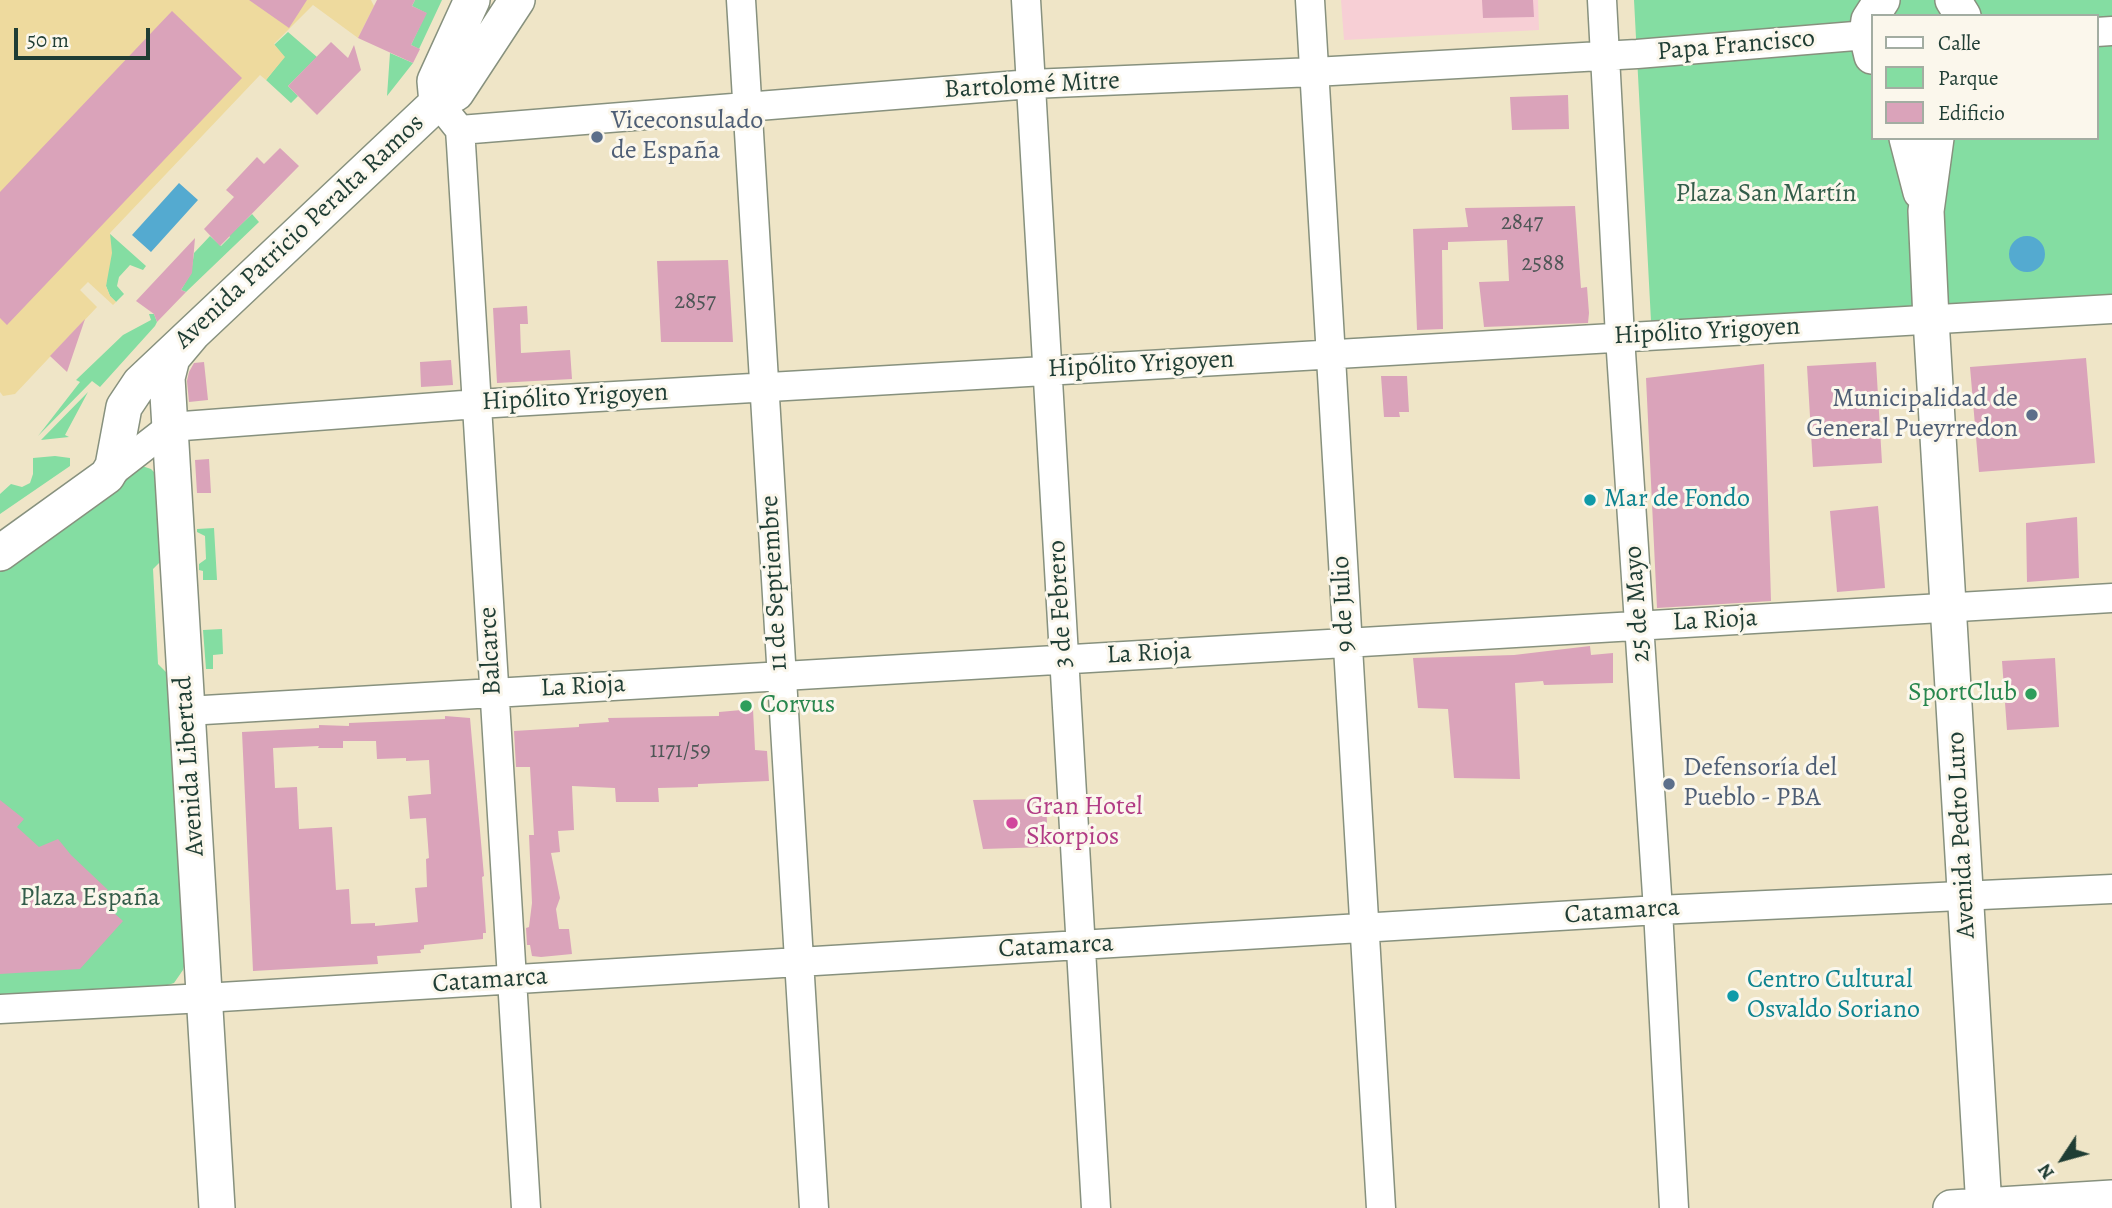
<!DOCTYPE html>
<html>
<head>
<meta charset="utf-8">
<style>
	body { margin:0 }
	#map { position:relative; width:2112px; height:1208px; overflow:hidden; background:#efe5c7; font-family:Alegreya,serif }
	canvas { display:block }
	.legend { position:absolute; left:1871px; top:14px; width:228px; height:126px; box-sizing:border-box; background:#fbf7ec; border:2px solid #a3ada2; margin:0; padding:9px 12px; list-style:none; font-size:21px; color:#1f3d34 }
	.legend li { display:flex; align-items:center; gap:14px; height:35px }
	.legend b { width:35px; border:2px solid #a3ada2 }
	.north { position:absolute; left:2028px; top:1124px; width:70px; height:70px; -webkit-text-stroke:5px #fbf7ec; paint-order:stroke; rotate:234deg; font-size:19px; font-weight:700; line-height:28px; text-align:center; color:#1f3d34 }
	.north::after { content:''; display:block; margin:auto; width:24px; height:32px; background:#1f3d34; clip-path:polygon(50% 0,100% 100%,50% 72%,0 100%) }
	.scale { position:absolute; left:14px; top:28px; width:136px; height:32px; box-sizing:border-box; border:4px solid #1f3d34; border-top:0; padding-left:9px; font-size:21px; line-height:24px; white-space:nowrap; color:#1f3d34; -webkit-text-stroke:5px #fbf7ec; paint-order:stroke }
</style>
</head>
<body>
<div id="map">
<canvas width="2112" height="1208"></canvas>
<ul class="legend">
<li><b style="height:9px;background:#fff"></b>Calle</li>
<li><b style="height:19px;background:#84dda2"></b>Parque</li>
<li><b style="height:19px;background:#daa3ba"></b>Edificio</li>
</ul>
<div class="north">N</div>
<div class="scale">50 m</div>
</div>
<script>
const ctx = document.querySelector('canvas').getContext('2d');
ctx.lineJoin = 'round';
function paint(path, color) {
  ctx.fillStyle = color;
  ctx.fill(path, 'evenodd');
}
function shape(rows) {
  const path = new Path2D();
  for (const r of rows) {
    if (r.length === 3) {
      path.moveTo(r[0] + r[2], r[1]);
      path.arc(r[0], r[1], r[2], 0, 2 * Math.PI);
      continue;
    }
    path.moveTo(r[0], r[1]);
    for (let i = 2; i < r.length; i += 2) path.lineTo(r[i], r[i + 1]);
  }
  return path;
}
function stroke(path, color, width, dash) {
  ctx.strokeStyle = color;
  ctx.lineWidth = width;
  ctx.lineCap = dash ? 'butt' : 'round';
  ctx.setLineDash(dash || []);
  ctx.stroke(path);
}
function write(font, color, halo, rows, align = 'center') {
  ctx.font = font + ' Alegreya,serif';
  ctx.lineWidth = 6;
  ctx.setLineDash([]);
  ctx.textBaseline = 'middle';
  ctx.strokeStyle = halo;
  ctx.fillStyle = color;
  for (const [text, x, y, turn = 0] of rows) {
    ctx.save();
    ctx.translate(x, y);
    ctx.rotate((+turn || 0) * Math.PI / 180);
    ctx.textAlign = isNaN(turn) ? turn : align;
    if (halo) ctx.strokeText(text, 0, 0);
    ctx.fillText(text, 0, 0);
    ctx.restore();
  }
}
const built = shape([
	[1341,0,1538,0,1539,30,1344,40]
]);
const green = shape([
	[415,0,442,0,419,49,411,45,426,13,412,6],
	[1634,0,2112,0,2112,302,1651,321],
	[1872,16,2096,16,2096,138,1872,138],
	[288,32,317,57,288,86,298,96,291,103,266,80,284,57,274,45],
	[390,53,413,63,387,96],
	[252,214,259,222,186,292,181,290,191,273,194,253,210,236,221,246,230,237,221,226,235,230],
	[109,233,146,266,143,270,130,265,119,277,117,286,124,294,116,302,110,296,106,286],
	[149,314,154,314,157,322,155,326,100,387,92,381,38,436,80,382,76,380,123,335,151,320],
	[88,392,65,435,69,437,41,440],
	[55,456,70,458,70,466,0,514,0,494,11,484,22,487,30,483,33,474,33,458],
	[142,466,151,469,154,472,156,482,160,562,153,569,158,664,167,673,185,963,183,970,174,983,162,987,0,996,0,572],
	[214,528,217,580,203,580,203,571,199,570,199,564,206,559,205,536,197,532,197,529],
	[222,629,223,654,213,655,213,669,206,669,203,630]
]);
const sand = shape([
	[0,0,371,0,374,6,358,38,313,5,274,44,285,57,266,80,260,75,110,233,112,253,106,286,110,296,116,302,113,305,88,282,80,290,97,307,15,394,3,396,0,392]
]);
const water = shape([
	[179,183,198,200,151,252,132,235],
	[2027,254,18]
]);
const building = shape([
	[249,0,307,0,289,28],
	[377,0,415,0,412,6,427,13,411,45,420,49,413,63,358,38],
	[1482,0,1533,0,1534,17,1483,18],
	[172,11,242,78,7,325,0,318,0,192],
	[331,42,348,58,354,45,361,70,317,115,288,86],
	[1568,95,1569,129,1512,130,1510,97],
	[280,148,299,166,220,246,204,229,234,197,226,190,257,157,264,164],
	[1575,206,1581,288,1587,287,1589,313,1588,323,1484,327,1479,282,1509,281,1507,240,1448,242,1448,250,1442,250,1443,329,1417,330,1413,229,1468,227,1465,208],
	[195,238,192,273,181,290,186,292,157,322,154,314,136,301],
	[728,260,733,342,661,342,657,261],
	[527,306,528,324,520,324,521,353,570,350,572,379,497,383,493,308],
	[85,319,67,372,50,356],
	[2086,358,2095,463,1979,472,1970,367],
	[451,360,453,385,421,387,420,362],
	[204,362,208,400,189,402,187,381,189,372,194,363],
	[1876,362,1882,463,1813,467,1807,366],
	[1764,364,1771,601,1657,608,1646,378],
	[1381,376,1407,376,1409,412,1399,412,1400,417,1384,417],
	[209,459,211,493,197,493,195,460],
	[1878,506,1885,588,1837,592,1830,511],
	[2077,517,2079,578,2027,582,2026,523],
	[1590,646,1591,655,1613,653,1613,683,1544,685,1543,681,1515,683,1520,779,1454,778,1448,709,1418,708,1413,658,1514,655],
	[2055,658,2059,727,2007,730,2002,661],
	[753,709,755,750,767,751,769,781,698,784,698,787,658,788,659,802,616,802,615,788,572,786,574,830,558,831,560,852,551,853,560,898,556,909,559,929,569,929,572,954,541,957,532,956,530,945,527,945,526,928,529,927,532,903,529,835,534,835,530,767,516,767,514,731,579,727,579,724,609,722,608,718,719,716,719,712],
	[445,716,470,718,484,876,482,877,486,933,483,933,483,939,424,945,424,949,420,950,421,953,377,956,378,964,253,971,242,732,319,728,319,725,349,726,349,723,445,719],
	[343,741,376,741,377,759,406,758,406,761,429,760,431,794,408,796,410,819,426,818,429,858,426,859,427,887,415,888,418,922,375,926,375,923,351,924,349,889,336,890,332,827,299,829,297,787,275,788,273,748,319,746,318,748,343,748],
	[1046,799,1048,847,983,849,973,800],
	[0,800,24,819,17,827,39,847,58,839,71,855,108,890,95,896,123,921,80,969,0,974]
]);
const minor = shape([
	[741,0,814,1208],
	[1026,0,1096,1208],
	[1310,0,1381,1208],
	[1602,0,1620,337,1658,910,1674,1208],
	[2096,32,2112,31],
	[448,115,460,130,461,144,526,1208],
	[460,130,1031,84,1314,72,1637,54,1867,35],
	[107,476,170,427,477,404,2112,309],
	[187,711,2112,598],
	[0,1009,204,998,1658,910,2112,889]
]);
const major = shape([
	[1953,0,1963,16],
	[1872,56,1867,35,1869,20,1882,0],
	[437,103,435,81,472,0],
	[1907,138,1921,192],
	[1936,138,1926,211,1931,319,1984,1208],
	[193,333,172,358,167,378,217,1208],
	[0,553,107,476,113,466,124,407,140,383,437,103,456,93,517,0],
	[1951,1208,2112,1198]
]);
const markers = [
	[597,137,7,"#5c6f8a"],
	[2032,415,7,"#5c6f8a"],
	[1590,500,7,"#0f9aa8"],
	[2031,694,7,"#2e9e5b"],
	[746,706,7,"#2e9e5b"],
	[1669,784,7,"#5c6f8a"],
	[1012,823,7,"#d1479c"],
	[1733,996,7,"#0f9aa8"]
];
const numberNames = [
	["2847",1522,223],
	["2588",1543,264],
	["2857",695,302],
	["1171/59",680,751]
];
const streetNames = [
	["Papa Francisco",1736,46,-5],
	["Bartolomé Mitre",1032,86,-3],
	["Avenida Patricio Peralta Ramos",300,232,-43],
	["Hipólito Yrigoyen",1707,332,-3],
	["Hipólito Yrigoyen",1141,365,-3],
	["Hipólito Yrigoyen",575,398,-3],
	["11 de Septiembre",775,583,-93],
	["3 de Febrero",1061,604,-93],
	["9 de Julio",1344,604,-93],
	["25 de Mayo",1638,604,-94],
	["La Rioja",1715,621,-3],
	["Balcarce",491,651,-93],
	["La Rioja",1149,654,-3],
	["La Rioja",583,687,-3],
	["Avenida Libertad",190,766,-94],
	["Avenida Pedro Luro",1962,835,-93],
	["Catamarca",1622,912,-4],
	["Catamarca",1056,947,-3],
	["Catamarca",490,981,-4]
];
const serviceNames = [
	["Viceconsulado",611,122],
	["de España",611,152],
	["Municipalidad de",2018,400,"right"],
	["General Pueyrredon",2018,430,"right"],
	["Defensoría del",1683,769],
	["Pueblo - PBA",1683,799]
];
const parkNames = [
	["Plaza San Martín",1766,195],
	["Plaza España",90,899]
];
const cultureNames = [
	["Mar de Fondo",1604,500],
	["Centro Cultural",1747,981],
	["Osvaldo Soriano",1747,1011]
];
const leisureNames = [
	["SportClub",2017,694],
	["Corvus",760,706,"left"]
];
const hotelNames = [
	["Gran Hotel",1026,808],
	["Skorpios",1026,838]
];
paint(built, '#f7cfd5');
paint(green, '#84dda2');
paint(sand, '#eeda9e');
paint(water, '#54aad0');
paint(building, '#daa3ba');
stroke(minor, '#87917e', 31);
stroke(major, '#87917e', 38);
stroke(minor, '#fff', 28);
stroke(major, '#fff', 35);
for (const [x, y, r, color] of markers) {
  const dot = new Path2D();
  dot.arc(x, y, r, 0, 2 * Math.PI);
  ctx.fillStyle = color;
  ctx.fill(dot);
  stroke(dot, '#fbf7ec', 2.5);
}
write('23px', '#4e5656', null, numberNames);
write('26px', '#1f3d34', '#fbf7ec', streetNames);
write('26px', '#4e5e75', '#fbf7ec', serviceNames, 'left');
write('26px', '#335d4a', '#fbf7ec', parkNames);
write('26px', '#0d838f', '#fbf7ec', cultureNames, 'left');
write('26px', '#27864d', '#fbf7ec', leisureNames, 'right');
write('26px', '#b23c85', '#fbf7ec', hotelNames, 'left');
</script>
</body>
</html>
